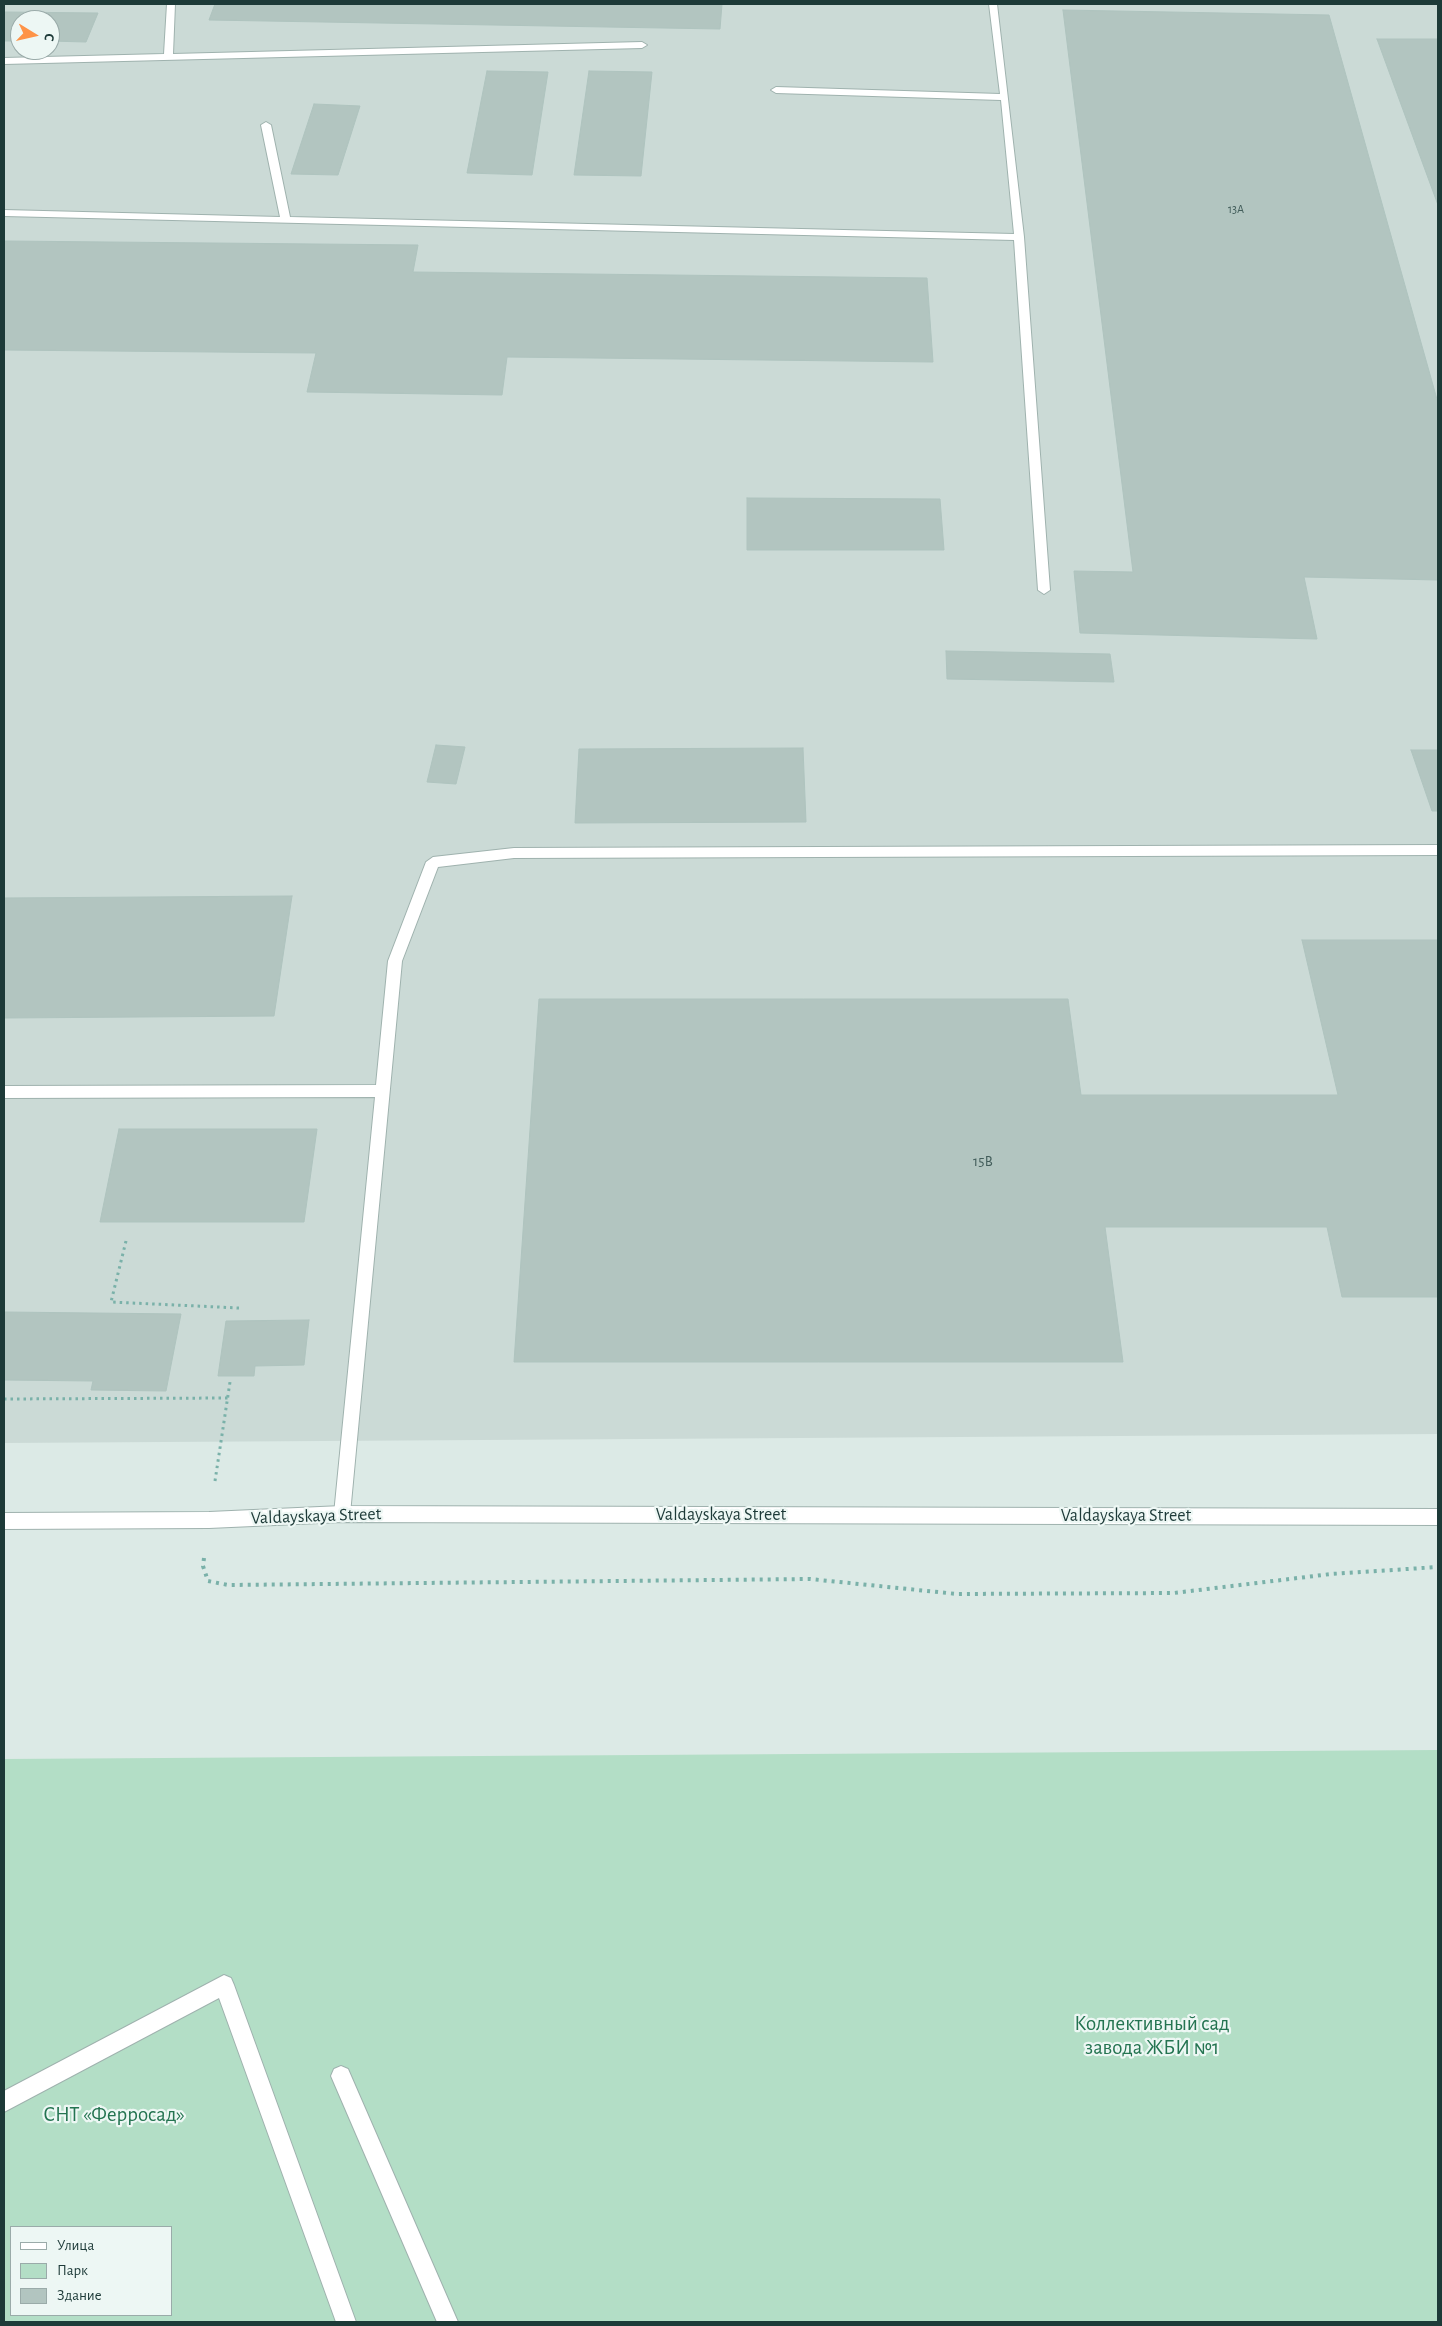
<!DOCTYPE html>
<html>
<head>
<meta charset="utf-8">
<style>
	body { margin:0 }
	#map { position:relative; width:1442px; height:2326px; overflow:hidden; background:#dceae6; font-family:"Alegreya Sans",sans-serif }
	canvas { display:block }
	.frame { position:absolute; inset:0; border:5px solid #1d3a38; pointer-events:none }
	.legend { position:absolute; left:10px; top:2226px; width:162px; height:90px; box-sizing:border-box; background:#edf7f4; border:1px solid #9aaba9; margin:0; padding:6px 9px; list-style:none; font-size:15px; color:#1d3a38 }
	.legend li { display:flex; align-items:center; gap:10px; height:25px }
	.legend b { width:25px; border:1px solid #9aaba9 }
	.north { position:absolute; left:10px; top:10px; width:50px; height:50px; box-sizing:border-box; background:#edf7f4; border:1px solid #9aaba9; border-radius:50%; rotate:99deg; font-size:14px; font-weight:700; line-height:20px; text-align:center; color:#1d3a38 }
	.north::after { content:''; display:block; margin:auto; width:18px; height:22px; background:#fe9347; clip-path:polygon(50% 0,100% 100%,50% 72%,0 100%) }
</style>
</head>
<body>
<div id="map">
<canvas width="1442" height="2326"></canvas>
<div class="frame"></div>
<ul class="legend">
<li><b style="height:6px;background:#fff"></b>Улица</li>
<li><b style="height:14px;background:#b3dec6"></b>Парк</li>
<li><b style="height:14px;background:#b2c5c0"></b>Здание</li>
</ul>
<div class="north">С</div>
</div>
<script>
const ctx = document.querySelector('canvas').getContext('2d');
ctx.lineJoin = 'round';
function paint(path, color) {
  ctx.fillStyle = color;
  ctx.fill(path, 'evenodd');
}
function shape(rows) {
  const path = new Path2D();
  for (const r of rows) {
    path.moveTo(r[0], r[1]);
    for (let i = 2; i < r.length; i += 2) path.lineTo(r[i], r[i + 1]);
  }
  return path;
}
function stroke(path, color, width, dash) {
  ctx.strokeStyle = color;
  ctx.lineWidth = width;
  ctx.lineCap = dash ? 'butt' : 'round';
  ctx.setLineDash(dash || []);
  ctx.stroke(path);
}
function write(font, color, halo, rows, align = 'center') {
  ctx.font = font + ' "Alegreya Sans",sans-serif';
  ctx.lineWidth = 4.5;
  ctx.setLineDash([]);
  ctx.textBaseline = 'middle';
  ctx.strokeStyle = halo;
  ctx.fillStyle = color;
  for (const [text, x, y, turn = 0] of rows) {
    ctx.save();
    ctx.translate(x, y);
    ctx.rotate((+turn || 0) * Math.PI / 180);
    ctx.textAlign = isNaN(turn) ? turn : align;
    if (halo) ctx.strokeText(text, 0, 0);
    ctx.fillText(text, 0, 0);
    ctx.restore();
  }
}
const built = shape([
	[4,4,1438,4,1438,1434,4,1443],
	[20,20,50,20,50,50,20,50]
]);
const green = shape([
	[1438,1750,1438,2322,4,2322,4,1759],
	[11,2227,171,2227,171,2315,11,2315]
]);
const building = shape([
	[215,4,722,4,720,29,209,20,215,4],
	[1063,10,1329,15,1438,403,1438,580,1304,577,1317,639,1080,633,1074,571,1133,572,1063,10],
	[4,12,98,13,86,42,50,41,50,20,20,20,20,41,4,41,4,12],
	[1377,39,1438,39,1438,205,1377,39],
	[487,71,548,72,532,175,467,173,487,71],
	[589,71,652,72,641,176,574,175,589,71],
	[314,104,360,106,338,175,291,174,314,104],
	[4,241,418,245,413,272,927,278,933,362,507,357,502,395,307,392,316,353,4,350,4,241],
	[747,498,940,499,944,550,747,550,747,498],
	[946,651,1110,654,1114,682,947,679,946,651],
	[436,745,465,747,456,784,427,782,436,745],
	[803,748,806,822,575,823,579,749,803,748],
	[1411,750,1438,750,1438,811,1432,811,1411,750],
	[292,896,274,1016,4,1018,4,898,292,896],
	[1302,940,1438,940,1438,1297,1342,1297,1327,1227,1105,1227,1123,1362,514,1362,539,999,1068,999,1081,1095,1338,1095,1302,940],
	[119,1129,317,1129,304,1222,100,1222,119,1129],
	[4,1312,181,1314,166,1391,91,1390,93,1381,4,1380,4,1312],
	[309,1320,304,1365,255,1366,254,1376,218,1376,226,1321,309,1320]
]);
const pathFar1 = shape([
	[126,1241,111,1302,239,1308],
	[4,1399,228,1398],
	[215,1481,230,1382]
]);
const path = shape([
	[204,1558,203,1566,208,1581,228,1585,810,1579,957,1594,1174,1593,1331,1574,1438,1567]
]);
const lane = shape([
	[167,4,175,4,173,54,642,42,647,45,642,48,4,64,4,58,164,54,167,4],
	[989,4,997,4,1024,237,1050,590,1044,594,1038,590,1014,240,4,216,4,210,280,217,261,125,266,122,271,125,290,217,1014,234,1001,100,776,93,771,90,776,87,1000,94,989,4],
	[1438,845,1438,855,514,858,438,867,402,961,350,1514,348,1520,342,1522,336,1520,334,1514,375,1097,4,1098,4,1086,376,1085,388,961,426,862,433,857,514,848,1438,845],
	[224,1975,231,1978,234,1985,356,2322,336,2322,219,1998,4,2112,4,2091,224,1975],
	[341,2066,348,2069,458,2322,437,2322,331,2076,334,2069,341,2066]
]);
const street = shape([
	[342,1506,1438,1509,1438,1525,342,1522,209,1528,4,1529,4,1513,209,1512,342,1506]
]);
const farNumbernames = [
	["13А",1236,209]
];
const numberNames = [
	["15В",983,1161]
];
const streetNames = [
	["Valdayskaya Street",721,1515],
	["Valdayskaya Street",316,1516,-2],
	["Valdayskaya Street",1126,1516]
];
const nearParknames = [
	["Коллективный сад",1152,2024],
	["завода ЖБИ №1",1152,2048],
	["СНТ «Ферросад»",114,2115]
];
paint(built, '#cbdad6');
paint(green, '#b3dec6');
paint(building, '#b2c5c0');
stroke(building, '#afc4bf', 1);
stroke(lane, '#9fb2ae', 2);
stroke(street, '#9fb2ae', 2);
stroke(pathFar1, '#7ab1a9', 3, [2.5, 4]);
stroke(path, '#7ab1a9', 4, [3, 5]);
paint(lane, '#fff');
paint(street, '#fff');
write('12px', '#425d5a', null, farNumbernames);
write('15px', '#425d5a', null, numberNames);
write('18px', '#1d3a38', '#edf7f4', streetNames);
write('21px', '#247451', '#edf7f4', nearParknames);
</script>
</body>
</html>
